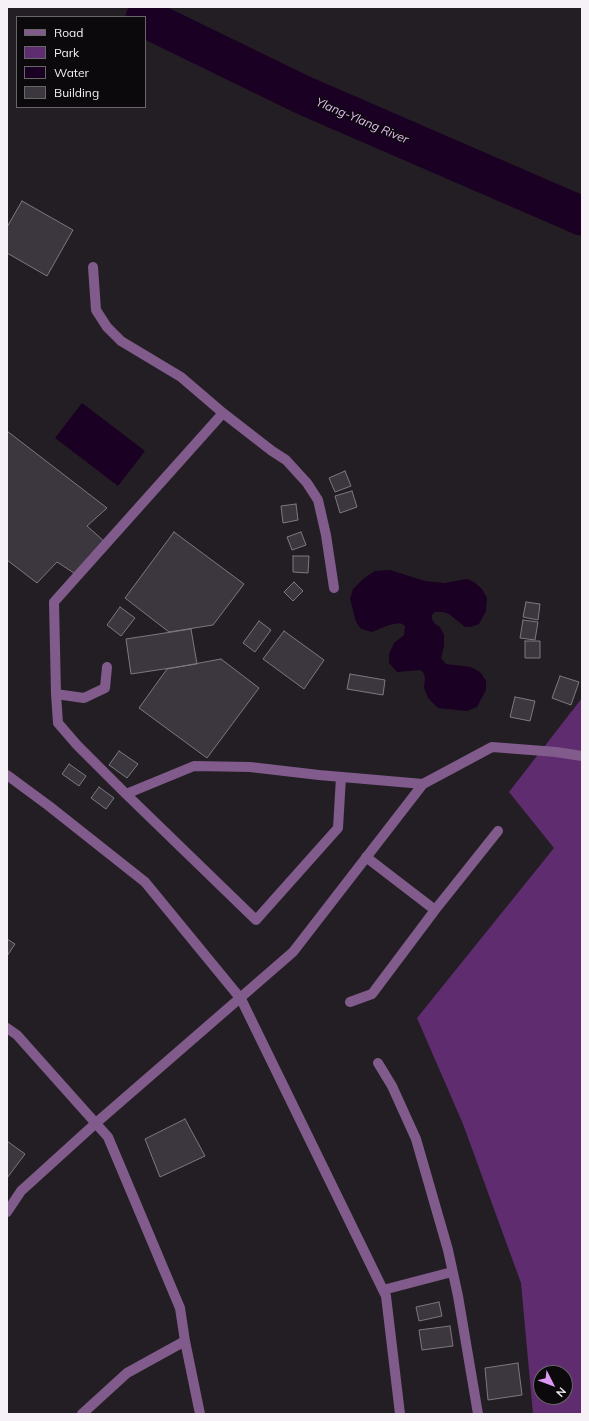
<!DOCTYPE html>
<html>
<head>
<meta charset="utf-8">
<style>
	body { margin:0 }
	#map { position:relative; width:589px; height:1421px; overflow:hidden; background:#231e24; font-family:Mulish,sans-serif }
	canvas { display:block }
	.frame { position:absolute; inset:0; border:8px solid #f5f1f6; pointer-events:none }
	.legend { position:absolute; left:16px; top:16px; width:130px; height:92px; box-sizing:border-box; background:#0b090b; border:1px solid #696669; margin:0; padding:5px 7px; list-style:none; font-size:12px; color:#f5f1f6 }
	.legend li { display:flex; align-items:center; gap:8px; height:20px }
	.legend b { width:20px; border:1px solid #696669 }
	.north { position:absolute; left:533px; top:1365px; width:40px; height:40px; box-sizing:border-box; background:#0b090b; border:1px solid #696669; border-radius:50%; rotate:132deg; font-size:11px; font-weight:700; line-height:16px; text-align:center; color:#f5f1f6 }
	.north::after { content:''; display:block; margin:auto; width:14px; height:18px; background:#dd99f3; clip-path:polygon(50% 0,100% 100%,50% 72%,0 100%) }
</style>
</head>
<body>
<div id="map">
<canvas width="589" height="1421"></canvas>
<div class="frame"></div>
<ul class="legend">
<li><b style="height:5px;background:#805b8c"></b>Road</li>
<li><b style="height:11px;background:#602c70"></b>Park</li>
<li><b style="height:11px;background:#1a0022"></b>Water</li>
<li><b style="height:11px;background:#3c363e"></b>Building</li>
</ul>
<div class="north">N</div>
</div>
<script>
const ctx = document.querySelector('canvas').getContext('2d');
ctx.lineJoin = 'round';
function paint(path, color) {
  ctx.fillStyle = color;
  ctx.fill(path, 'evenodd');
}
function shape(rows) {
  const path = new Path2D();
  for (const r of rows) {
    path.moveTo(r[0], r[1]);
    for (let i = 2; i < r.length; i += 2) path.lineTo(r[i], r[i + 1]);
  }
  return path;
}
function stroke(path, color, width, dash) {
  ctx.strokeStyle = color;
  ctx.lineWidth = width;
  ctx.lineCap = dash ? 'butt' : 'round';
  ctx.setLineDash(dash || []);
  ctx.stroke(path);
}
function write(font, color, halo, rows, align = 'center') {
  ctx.font = font + ' Mulish,sans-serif';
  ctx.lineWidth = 3;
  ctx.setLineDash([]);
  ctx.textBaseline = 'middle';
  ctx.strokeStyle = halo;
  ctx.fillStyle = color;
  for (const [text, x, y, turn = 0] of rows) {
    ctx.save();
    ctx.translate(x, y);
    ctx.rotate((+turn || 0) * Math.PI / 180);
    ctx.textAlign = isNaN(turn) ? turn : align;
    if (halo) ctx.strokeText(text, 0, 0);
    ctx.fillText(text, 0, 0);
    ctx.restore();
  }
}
const green = shape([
	[582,698,582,1414,533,1414,521,1283,463,1124,417,1018,554,848,509,792],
	[541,1373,565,1373,565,1397,541,1397]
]);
const water = shape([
	[82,403,145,451,118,486,55,438],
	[390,570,425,581,444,583,467,579,474,582,482,589,487,598,486,611,479,624,471,627,465,627,449,614,443,612,435,612,432,615,432,619,435,624,440,627,444,635,444,646,441,658,446,664,470,667,475,669,481,673,486,681,486,690,477,707,467,711,438,708,428,698,424,688,425,677,423,672,420,670,397,672,389,663,389,654,394,643,404,635,405,626,400,623,389,625,372,632,361,629,356,622,350,599,353,589,363,579,375,571]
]);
const river = shape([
	[145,18,303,95,582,216]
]);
const building = shape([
	[22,201,73,230,47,276,7,253,7,227,22,201],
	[7,431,107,508,87,526,106,543,74,573,57,562,37,583,7,560,7,431],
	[345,471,351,486,335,492,329,478,345,471],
	[352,491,357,507,340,513,335,496,352,491],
	[296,504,298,520,283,523,281,506,296,504],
	[174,532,244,584,213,625,169,632,125,598,174,532],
	[301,532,306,545,292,550,287,537,301,532],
	[293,556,309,556,308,573,293,572,293,556],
	[294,582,303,591,293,601,284,592,294,582],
	[526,602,540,604,538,620,523,617,526,602],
	[120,607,135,618,121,636,107,625,120,607],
	[523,620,538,622,535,640,520,638,523,620],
	[259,621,271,630,255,652,243,643,259,621],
	[191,629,197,664,131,674,126,639,191,629],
	[284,631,324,660,304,689,263,659,284,631],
	[525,641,540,641,540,658,525,658,525,641],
	[221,659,259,688,207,758,139,708,167,669,221,659],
	[350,674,385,680,383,695,347,689,350,674],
	[560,676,579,682,571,705,552,698,560,676],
	[515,697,535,701,530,721,510,717,515,697],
	[119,751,138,764,127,778,109,765,119,751],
	[69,764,86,776,79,786,62,774,69,764],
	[99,787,114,798,106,809,91,798,99,787],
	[7,939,15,944,7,956,7,939],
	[185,1119,205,1156,160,1177,145,1139,185,1119],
	[7,1141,25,1154,7,1178,7,1141],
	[439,1302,442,1316,419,1321,416,1307,439,1302],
	[450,1326,453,1346,422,1350,419,1330,450,1326],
	[518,1363,522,1395,488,1400,485,1368,518,1363]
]);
const lane = shape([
	[93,267,96,310,107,327,121,341,181,377,223,413,272,451,286,460,307,483,318,500,326,535,334,588],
	[223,413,54,602,56,694,58,723,77,745,126,794,194,766,250,767,319,775,423,784],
	[56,694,84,698,105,688,107,667],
	[126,794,256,920,338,828,341,777]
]);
const street = shape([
	[7,775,49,806,145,882,241,999,386,1296,400,1414],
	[366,857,435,910],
	[350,1002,372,994,435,910,498,831],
	[7,1028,17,1035,108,1137,180,1308,185,1341,200,1414],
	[378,1063,392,1086,416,1139,448,1250,458,1296,478,1414],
	[7,1212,21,1191,96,1123,293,952,423,784,492,747,556,752,582,756],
	[383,1290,452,1272],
	[82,1414,127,1373,185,1341]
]);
const waterNames = [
	["Ylang-Ylang River",362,121,23]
];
paint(green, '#602c70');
paint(water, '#1a0022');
stroke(river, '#1a0022', 39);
paint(building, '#3c363e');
stroke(building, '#7e7880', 1);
stroke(lane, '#805b8c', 10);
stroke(street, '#805b8c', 10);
write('italic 12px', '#e9bcf8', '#0b090b', waterNames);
</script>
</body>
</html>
